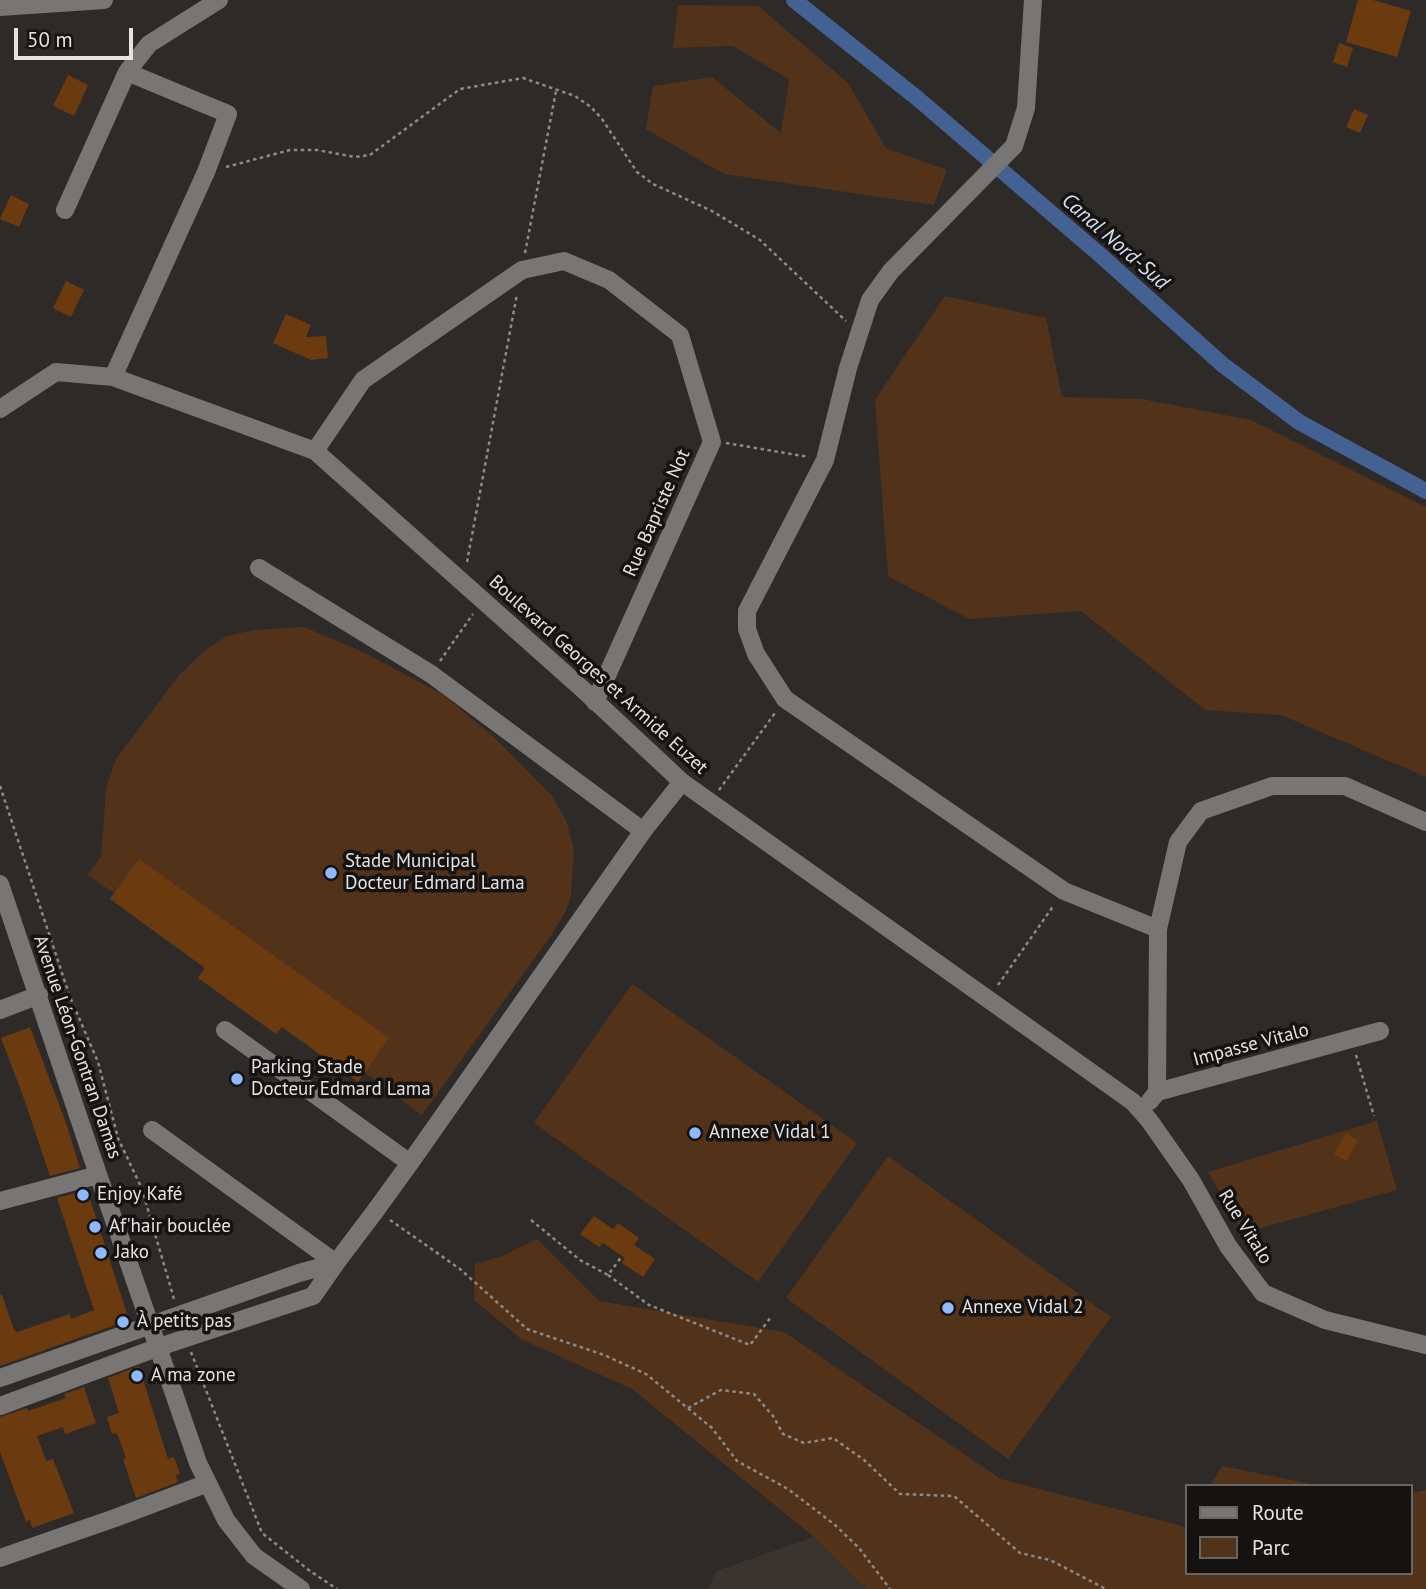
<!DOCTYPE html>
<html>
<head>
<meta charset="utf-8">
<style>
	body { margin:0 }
	#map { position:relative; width:1426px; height:1589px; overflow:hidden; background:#2e2a28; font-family:"PT Sans",sans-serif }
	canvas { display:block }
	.legend { position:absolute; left:1185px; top:1484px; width:228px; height:91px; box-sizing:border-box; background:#151312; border:2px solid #686665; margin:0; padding:9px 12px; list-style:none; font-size:21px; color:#e5e3e1 }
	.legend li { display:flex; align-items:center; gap:14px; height:35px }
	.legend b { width:35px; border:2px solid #686665 }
	.scale { position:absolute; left:14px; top:28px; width:119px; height:32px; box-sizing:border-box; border:4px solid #e5e3e1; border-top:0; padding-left:9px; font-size:21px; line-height:24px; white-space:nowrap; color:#e5e3e1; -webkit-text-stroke:5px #151312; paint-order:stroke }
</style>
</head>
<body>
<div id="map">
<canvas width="1426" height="1589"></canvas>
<ul class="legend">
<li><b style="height:9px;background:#787675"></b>Route</li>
<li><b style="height:19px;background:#523219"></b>Parc</li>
</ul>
<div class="scale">50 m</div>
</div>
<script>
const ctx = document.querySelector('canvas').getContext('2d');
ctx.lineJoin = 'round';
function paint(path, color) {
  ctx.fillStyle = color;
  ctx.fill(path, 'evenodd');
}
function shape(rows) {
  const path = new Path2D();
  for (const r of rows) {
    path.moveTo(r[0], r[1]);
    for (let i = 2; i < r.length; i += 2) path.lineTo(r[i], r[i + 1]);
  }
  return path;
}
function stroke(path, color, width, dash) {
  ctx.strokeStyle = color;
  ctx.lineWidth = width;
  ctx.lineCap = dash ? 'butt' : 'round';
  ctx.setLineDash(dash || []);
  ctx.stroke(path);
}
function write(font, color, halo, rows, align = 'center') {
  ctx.font = font + ' "PT Sans",sans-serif';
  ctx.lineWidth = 7;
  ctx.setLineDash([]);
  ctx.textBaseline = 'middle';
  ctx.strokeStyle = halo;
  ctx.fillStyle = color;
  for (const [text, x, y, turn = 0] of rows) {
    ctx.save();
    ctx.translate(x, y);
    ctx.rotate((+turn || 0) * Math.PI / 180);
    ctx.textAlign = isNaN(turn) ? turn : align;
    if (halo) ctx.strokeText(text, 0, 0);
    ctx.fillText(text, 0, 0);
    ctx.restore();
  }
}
const built = shape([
	[814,1537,866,1589,708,1589,716,1571]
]);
const green = shape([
	[678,5,758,6,848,83,886,148,947,170,934,205,724,174,646,129,653,86,712,77,781,133,789,79,733,46,673,48],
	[945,296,1046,318,1062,397,1142,399,1251,420,1426,507,1426,777,1281,715,1205,710,1081,611,969,619,888,576,875,400],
	[304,627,365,653,442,694,494,737,552,796,566,820,574,850,571,895,566,911,552,934,422,1115,365,1073,358,1082,282,1027,276,1034,198,978,205,968,110,899,114,893,87,875,101,857,106,788,116,759,180,674,204,651,227,636,254,630],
	[632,984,857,1143,758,1282,534,1123],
	[1377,1121,1397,1190,1243,1233,1208,1172],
	[888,1156,1111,1317,1008,1459,786,1298],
	[537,1239,599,1301,784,1332,1001,1479,1186,1527,1186,1573,1410,1573,1410,1493,1426,1490,1426,1589,866,1589,814,1537,632,1389,521,1339,474,1300,475,1264,502,1256],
	[1222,1466,1321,1486,1210,1486]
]);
const canal = shape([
	[794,0,917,98,1099,254,1223,365,1299,422,1426,491]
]);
const building = shape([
	[1358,0,1373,0,1411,11,1397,57,1346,42],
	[1339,43,1353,48,1347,67,1333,62],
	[68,75,88,85,74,116,53,106],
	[1354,109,1368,115,1360,133,1346,127],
	[11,195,29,204,19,227,0,219],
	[66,281,84,290,71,317,53,308],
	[286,314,311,325,306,337,326,336,328,358,311,360,273,343],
	[139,859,389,1038,358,1082,282,1027,276,1034,198,978,205,968,110,899],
	[30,1027,66,1123,80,1168,50,1176,22,1093,1,1038],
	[1346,1133,1358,1141,1346,1161,1334,1154],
	[87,1190,129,1320,0,1366,0,1295,2,1295,14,1330,17,1332,70,1314,71,1319,94,1310,57,1198],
	[594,1216,613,1229,618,1223,639,1238,634,1245,655,1259,643,1277,622,1263,625,1258,603,1243,599,1247,580,1234],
	[139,1366,168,1459,174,1457,180,1474,176,1475,178,1482,136,1498,123,1459,126,1458,117,1433,112,1434,107,1417,119,1413,108,1378],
	[84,1387,96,1423,65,1434,63,1427,37,1436,46,1461,53,1459,74,1513,32,1528,30,1520,26,1522,0,1452,0,1417,27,1408,28,1411,66,1398,64,1394]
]);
const path = shape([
	[226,167,290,150,317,150,355,157,370,155,460,89,523,78,575,96,591,107,602,119,637,172,653,184,712,211,760,240,846,321],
	[525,253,556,91],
	[726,443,809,457],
	[467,562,517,294],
	[440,661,473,614],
	[0,786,70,997,98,1062,118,1138,142,1189,174,1299],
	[719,790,775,713],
	[998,985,1054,905],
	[56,1003,70,997],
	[1356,1055,1374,1116],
	[390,1220,460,1269,527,1329,604,1355,646,1374,712,1428,737,1461,788,1489,835,1525,859,1548,890,1589],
	[531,1220,580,1260,608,1275,622,1256],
	[608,1275,649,1305,750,1345,771,1317],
	[191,1352,262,1533,310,1571,337,1589],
	[688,1408,721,1390,754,1394,773,1416,783,1434,804,1443,833,1438,864,1460,900,1494,954,1496,1020,1553,1050,1560,1106,1589]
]);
const minor = shape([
	[1033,0,1026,108,1014,146,891,271,870,300,848,368,825,460,747,611,747,629,756,654,785,699,1064,891,1158,929],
	[0,7,104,0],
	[65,210,127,72,149,44,219,0],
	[113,377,206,172,228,114,127,72],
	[0,409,56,372,113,377,315,451,578,685,682,782,1133,1102,1149,1120,1191,1180,1228,1246,1263,1293,1325,1320,1426,1345],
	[315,451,363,380,522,270,564,261,609,280,680,335,712,442,595,702],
	[259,568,431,674,643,831],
	[0,884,90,1151,198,1463,226,1520,254,1556,301,1589],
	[0,1010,39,995],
	[1157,1092,1158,929,1178,842,1201,811,1272,786,1345,786,1426,822],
	[1150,1101,1157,1092,1380,1031],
	[152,1130,336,1263,376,1210,410,1163,225,1030],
	[410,1163,643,831,682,782],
	[0,1201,98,1175],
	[0,1378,299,1273,336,1263],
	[0,1406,159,1347,313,1296,336,1263],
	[0,1558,115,1518,208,1483]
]);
const markers = [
	[331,873,7,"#8eb9fd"],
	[237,1079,7,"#8eb9fd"],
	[695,1133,7,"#8eb9fd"],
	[83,1195,7,"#8eb9fd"],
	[95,1227,7,"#8eb9fd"],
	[101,1253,7,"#8eb9fd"],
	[948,1308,7,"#8eb9fd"],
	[123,1322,7,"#8eb9fd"],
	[137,1376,7,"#8eb9fd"]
];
const streetNames = [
	["Rue Bapriste Not",657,513,-66],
	["Boulevard Georges et Armide Euzet",598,675,42],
	["Impasse Vitalo",1251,1045,-15],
	["Avenue Léon-Gontran Damas",77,1047,71],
	["Rue Vitalo",1245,1227,58]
];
const poiNames = [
	["Stade Municipal",345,862],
	["Docteur Edmard Lama",345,884],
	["Parking Stade",251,1068],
	["Docteur Edmard Lama",251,1090],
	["Annexe Vidal 1",709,1133],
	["Enjoy Kafé",97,1195],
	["Af'hair bouclée",109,1227],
	["Jako",115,1253],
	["Annexe Vidal 2",962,1308],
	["À petits pas",137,1322],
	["A ma zone",151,1376]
];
const waterNames = [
	["Canal Nord-Sud",1115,242,41]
];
paint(built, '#3b332d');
paint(green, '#523219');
stroke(canal, '#436293', 16);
paint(building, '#6b3a0e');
stroke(path, '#8d8a88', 2.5, [3.5, 3.5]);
stroke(minor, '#787675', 18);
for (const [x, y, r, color] of markers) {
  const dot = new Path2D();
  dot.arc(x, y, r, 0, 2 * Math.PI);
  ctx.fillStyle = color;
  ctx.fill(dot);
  stroke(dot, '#151312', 2.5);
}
write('19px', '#e5e3e1', '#151312', streetNames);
write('19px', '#e5e3e1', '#151312', poiNames, 'left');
write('italic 21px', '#d8e1f1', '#151312', waterNames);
</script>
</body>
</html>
